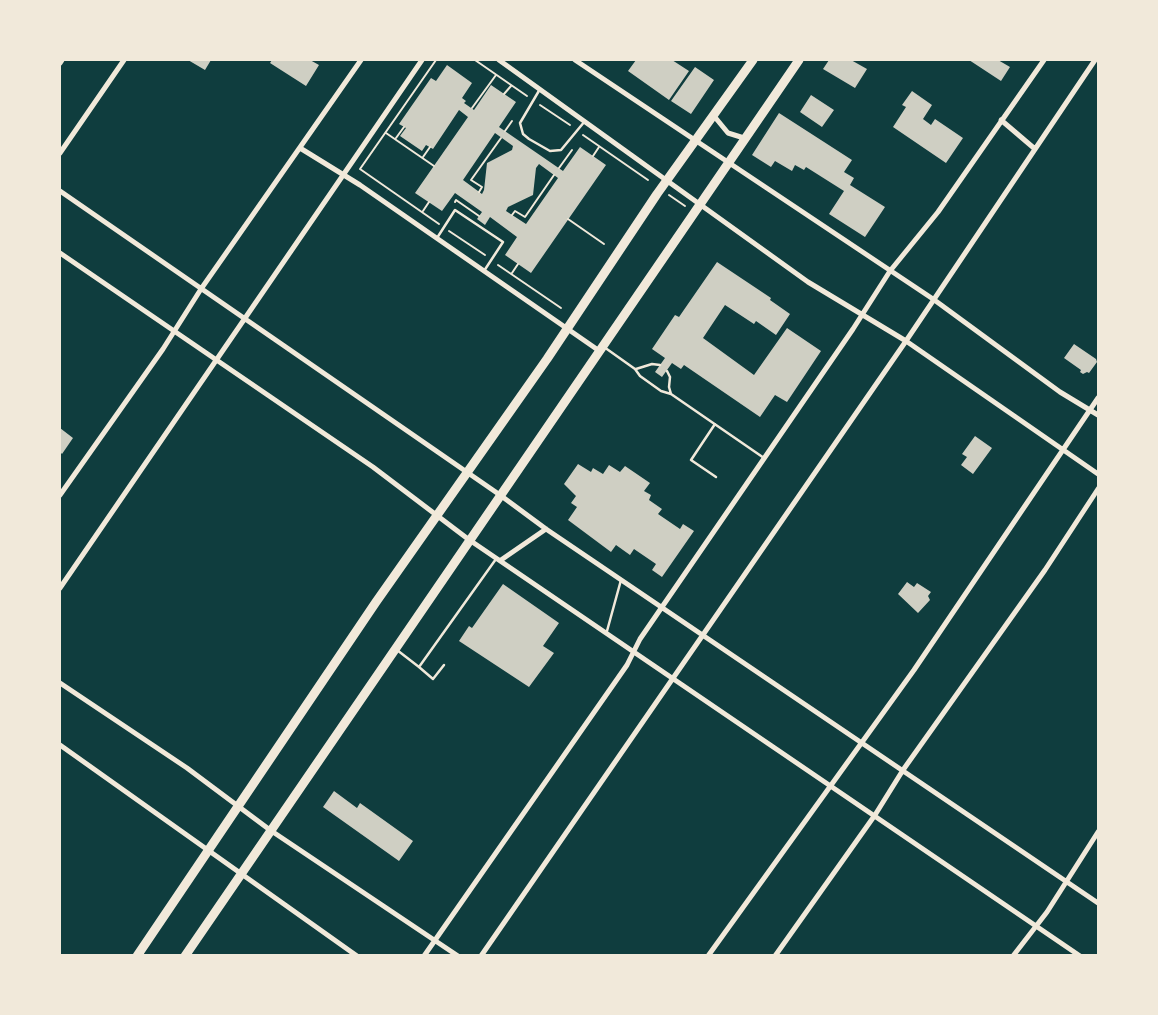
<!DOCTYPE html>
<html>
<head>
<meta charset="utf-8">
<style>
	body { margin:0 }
	#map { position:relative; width:1158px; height:1015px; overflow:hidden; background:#0f3d3e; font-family:"Exo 2",sans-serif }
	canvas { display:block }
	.frame { position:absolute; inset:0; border:61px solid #f1e9da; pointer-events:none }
</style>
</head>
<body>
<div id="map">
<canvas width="1158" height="1015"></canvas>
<div class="frame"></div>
</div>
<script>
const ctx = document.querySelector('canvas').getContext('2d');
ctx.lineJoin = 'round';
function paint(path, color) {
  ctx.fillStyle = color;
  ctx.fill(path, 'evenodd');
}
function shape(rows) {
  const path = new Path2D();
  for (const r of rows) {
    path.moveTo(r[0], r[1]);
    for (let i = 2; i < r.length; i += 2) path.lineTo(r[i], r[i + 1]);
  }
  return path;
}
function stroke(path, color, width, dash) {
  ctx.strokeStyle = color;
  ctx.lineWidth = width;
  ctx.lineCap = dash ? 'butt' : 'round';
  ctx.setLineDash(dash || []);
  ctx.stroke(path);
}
const building = shape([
	[188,60,211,60,205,70],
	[272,60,310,60,319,65,306,86,270,63],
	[636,60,672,60,689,71,669,100,628,71],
	[829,60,851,60,867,69,855,88,823,69],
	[969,60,998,60,1010,67,1001,81],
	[447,65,472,83,462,98,466,101,464,103,474,110,491,85,516,102,499,127,563,171,580,147,606,165,531,273,505,255,517,237,490,217,485,225,477,219,482,212,455,193,442,211,415,193,468,117,459,110,433,149,426,145,422,151,400,136,406,128,399,124,431,78,436,81],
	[495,133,513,146,512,150,487,163,484,190,482,194,463,180],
	[539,164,558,178,526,224,506,211,508,207,533,195,536,168],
	[695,67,714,80,691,114,671,101],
	[912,91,932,105,923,119,931,125,935,119,963,138,946,163,893,127,906,107,902,105],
	[811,95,834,110,822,127,800,112],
	[779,113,852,160,844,172,854,178,850,185,885,207,865,237,829,214,844,191,806,167,804,170,795,165,792,171,775,161,771,167,752,155],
	[717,262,771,298,770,300,790,314,776,335,756,321,754,324,725,305,703,338,754,375,787,328,821,351,787,402,775,395,760,417,684,365,681,369,672,363,662,377,655,372,665,358,652,349,675,315,679,317],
	[1074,344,1096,359,1097,362,1089,373,1087,372,1083,374,1080,372,1081,370,1064,358],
	[60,428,73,438,62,454,60,452],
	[975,436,992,448,973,474,961,465,967,457,962,454],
	[578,464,591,472,593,468,603,474,609,465,620,472,625,466,650,483,644,491,651,495,649,500,662,509,658,514,680,529,683,524,694,531,662,577,652,570,656,564,634,549,630,555,616,545,611,552,568,520,577,507,571,503,576,496,564,484],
	[907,582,914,587,917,583,931,592,928,596,930,600,918,613,898,594],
	[503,584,559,623,543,646,554,653,529,687,459,641,469,626,472,628],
	[334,791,357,808,360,803,413,841,399,861,323,807]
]);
const path = shape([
	[436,60,360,169,439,224],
	[475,60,527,96],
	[504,94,511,86],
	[540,105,570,125],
	[472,108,496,75],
	[505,131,512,121],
	[386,133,434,166],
	[583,135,648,180],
	[396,138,404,127],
	[593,156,599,147],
	[423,157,430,147],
	[559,168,572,150],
	[479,192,482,187,471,180,501,138],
	[669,195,685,206],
	[455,202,456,200,479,216],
	[423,211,429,202],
	[512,215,515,211,525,217,554,175],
	[568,219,604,244],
	[449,231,485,255],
	[498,265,561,308],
	[512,273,518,264]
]);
const service = shape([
	[540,89,520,123,523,134,529,139,550,151,561,150,585,121],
	[437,238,455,210,503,242,484,271],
	[604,347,635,369,640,376,661,391,671,394,764,458],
	[636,369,652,364,660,365],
	[667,371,670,377,669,387,671,394],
	[715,424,691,460,716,477],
	[607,631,621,580],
	[397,650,419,667],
	[444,665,433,679,419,667,496,559]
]);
const minor = shape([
	[499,60,808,282,906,341,1098,474],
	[575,60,933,299,1060,392,1098,415],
	[60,63,62,60],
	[714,116,728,133,744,138],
	[1001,120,1035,149],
	[300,148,360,185,598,350],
	[60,153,124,60],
	[60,191,500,495,546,529,1098,903],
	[60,253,373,467,468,539,1080,956],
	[60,495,163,349,201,289,361,60],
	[501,560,546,529],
	[60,588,422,60],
	[60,683,187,768,270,830,458,956],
	[60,745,357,956],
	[424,956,627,665,640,639,853,329,890,271,938,212,1044,60],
	[481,956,906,341,1095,60],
	[708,956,914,670,1098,398],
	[775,956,875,815,903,770,1045,570,1098,489],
	[1013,956,1047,912,1098,832]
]);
const primary = shape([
	[137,956,376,602,547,359,657,194,753,60],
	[185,956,799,60]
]);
paint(building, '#cfcfc3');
stroke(path, '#f1e9da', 2);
stroke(service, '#f1e9da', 2.5);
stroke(minor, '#f1e9da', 5);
stroke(primary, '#f1e9da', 9);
</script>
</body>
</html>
